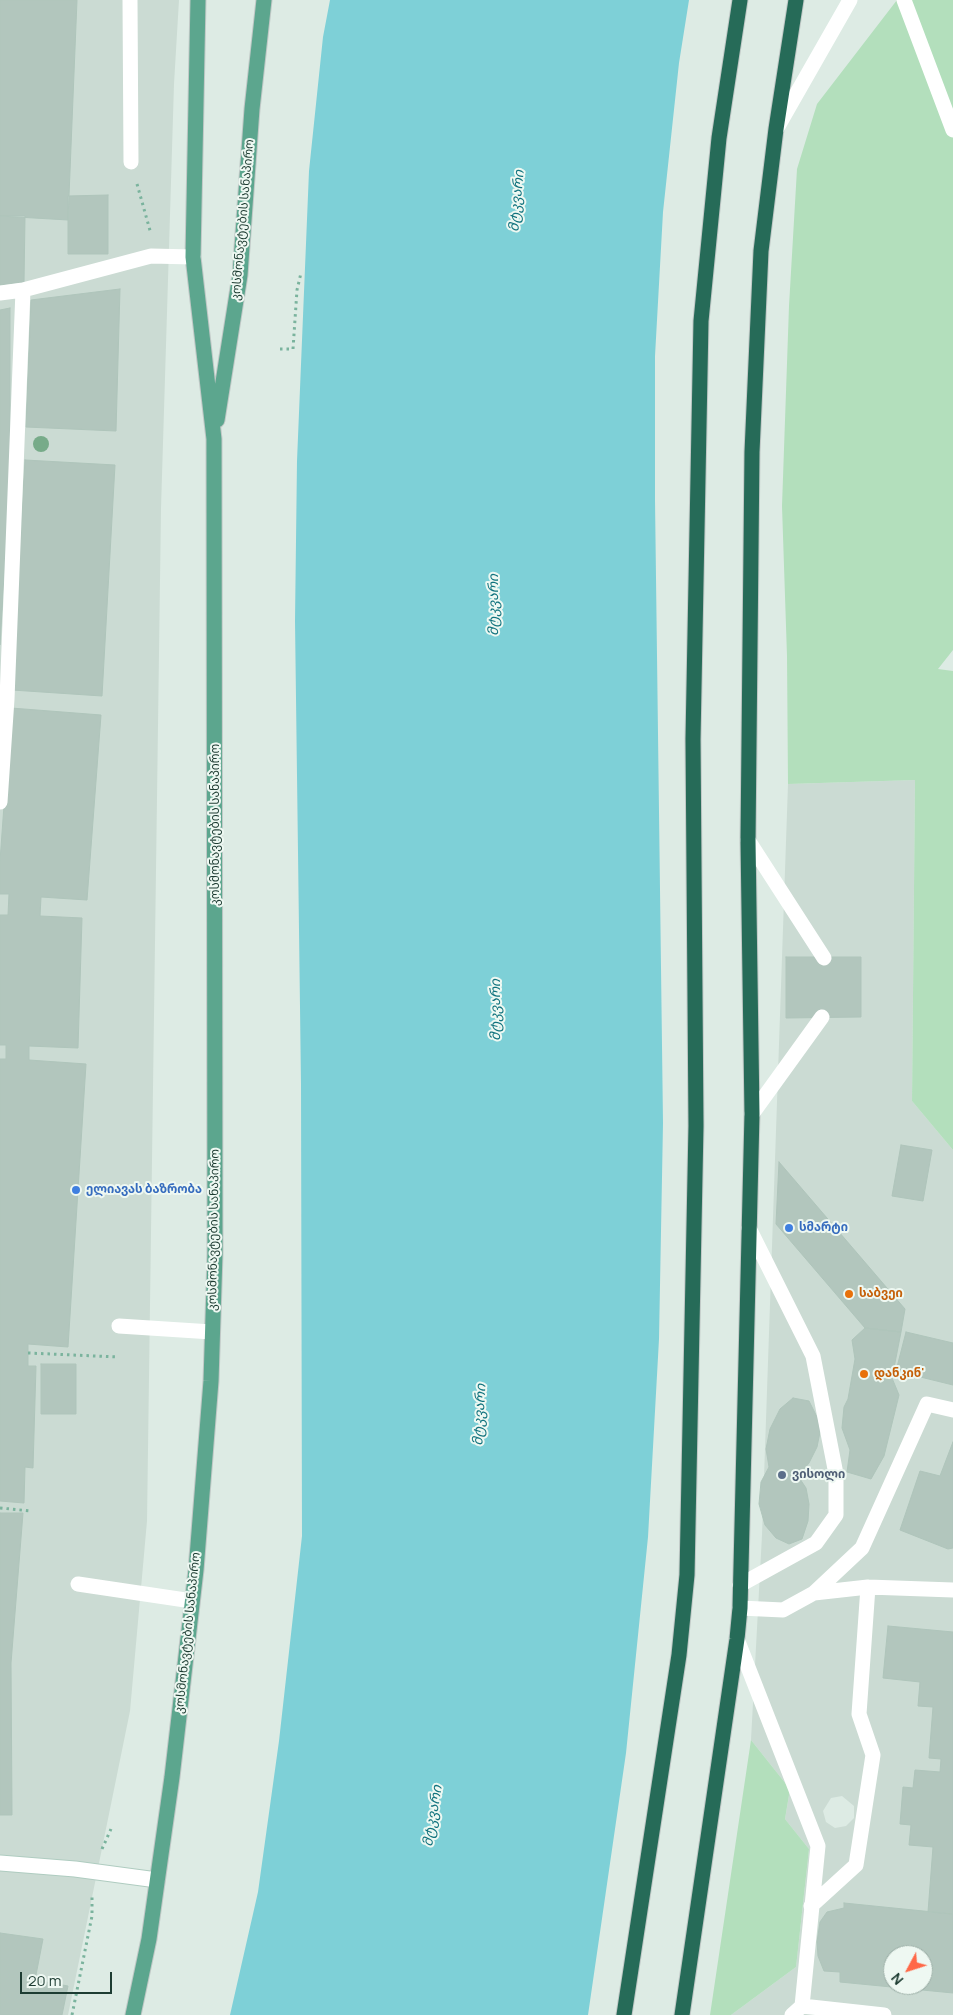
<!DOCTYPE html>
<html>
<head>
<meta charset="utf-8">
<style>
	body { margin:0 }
	#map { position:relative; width:953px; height:2015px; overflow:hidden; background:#ddebe4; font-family:Manrope,sans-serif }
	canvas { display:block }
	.north { position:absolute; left:883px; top:1945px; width:50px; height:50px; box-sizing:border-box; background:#eef8f2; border:1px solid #9aada5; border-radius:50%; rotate:230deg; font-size:14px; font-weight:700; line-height:20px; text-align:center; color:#1d3c32 }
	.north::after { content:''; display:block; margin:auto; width:18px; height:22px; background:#ff6847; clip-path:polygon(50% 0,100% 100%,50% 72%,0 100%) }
	.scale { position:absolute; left:20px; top:1972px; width:92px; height:22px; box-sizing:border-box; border:2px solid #1d3c32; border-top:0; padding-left:6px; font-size:15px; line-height:18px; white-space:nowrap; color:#1d3c32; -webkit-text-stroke:4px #eef8f2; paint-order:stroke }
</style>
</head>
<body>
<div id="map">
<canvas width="953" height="2015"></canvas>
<div class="north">N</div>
<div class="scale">20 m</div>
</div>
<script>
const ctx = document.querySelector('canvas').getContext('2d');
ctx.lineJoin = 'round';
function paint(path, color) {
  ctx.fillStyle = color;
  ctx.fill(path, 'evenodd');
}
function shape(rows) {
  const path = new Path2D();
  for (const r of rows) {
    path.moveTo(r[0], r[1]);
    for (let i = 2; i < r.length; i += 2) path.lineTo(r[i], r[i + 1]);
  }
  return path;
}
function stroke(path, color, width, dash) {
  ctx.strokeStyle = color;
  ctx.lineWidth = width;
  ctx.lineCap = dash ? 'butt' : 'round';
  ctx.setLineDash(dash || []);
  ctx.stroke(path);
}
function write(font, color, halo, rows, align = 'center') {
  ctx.font = font + ' Manrope,"Noto Sans Georgian",sans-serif';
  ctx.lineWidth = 4;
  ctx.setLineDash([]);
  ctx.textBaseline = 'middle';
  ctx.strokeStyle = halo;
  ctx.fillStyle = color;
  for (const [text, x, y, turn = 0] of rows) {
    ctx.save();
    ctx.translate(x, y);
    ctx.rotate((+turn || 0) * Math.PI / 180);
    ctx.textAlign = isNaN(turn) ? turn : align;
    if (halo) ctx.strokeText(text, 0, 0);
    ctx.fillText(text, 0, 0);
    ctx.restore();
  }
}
const built = shape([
	[0,0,179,0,174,84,161,508,147,1521,130,1711,68,2015,0,2015],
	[915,780,912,1101,953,1150,953,2015,731,2015,796,1967,809,1849,785,1819,790,1789,751,1740,762,1535,788,784],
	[842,1796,854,1806,854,1818,846,1826,835,1828,826,1822,823,1811,831,1798],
	[893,1955,923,1955,923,1985,893,1985]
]);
const green = shape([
	[897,0,953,0,953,650,938,669,953,671,953,1150,912,1101,915,780,788,784,787,656,782,506,789,306,797,169,817,104],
	[751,1740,790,1789,785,1819,809,1849,796,1967,731,2015,710,2015]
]);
const water = shape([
	[330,0,689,0,679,63,663,212,655,356,655,500,663,1123,659,1339,648,1537,626,1753,588,2015,230,2015,258,1892,279,1741,302,1536,301,1084,295,621,297,461,309,171,323,37]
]);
const building = shape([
	[0,0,77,0,68,220,0,216,0,0],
	[108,195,108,254,68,254,68,196,108,195],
	[0,216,25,216,24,282,0,285,0,216],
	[120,289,116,431,26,427,31,300,120,289],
	[10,308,10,475,0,645,0,310,10,308],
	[25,460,115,465,102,696,12,690,25,460],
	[11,708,101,715,87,900,41,897,40,916,82,918,78,1048,29,1046,29,1060,86,1064,68,1347,28,1344,28,1366,36,1366,33,1468,25,1467,24,1503,0,1501,0,1059,6,1059,6,1045,0,1045,0,915,8,915,9,894,0,894,0,861,11,708],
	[786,957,861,957,861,1017,786,1018,786,957],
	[901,1145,932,1150,923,1201,892,1196,901,1145],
	[779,1162,905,1309,901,1332,865,1328,776,1224,779,1162],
	[865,1328,901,1332,892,1378,899,1395,884,1456,871,1479,847,1472,850,1450,842,1428,844,1407,848,1399,855,1359,852,1340,865,1328],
	[906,1332,953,1343,953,1385,896,1371,906,1332],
	[41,1364,76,1364,76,1414,41,1414,41,1364],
	[793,1398,809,1401,817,1417,820,1432,817,1447,809,1463,798,1476,806,1488,809,1504,808,1521,802,1539,789,1544,776,1538,765,1525,759,1504,761,1482,769,1467,766,1449,770,1429,780,1409,793,1398],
	[953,1442,953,1548,948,1549,900,1530,920,1471,940,1476,953,1442],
	[0,1513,23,1513,11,1663,12,1815,0,1815,0,1513],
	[888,1626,953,1632,953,1914,928,1912,933,1847,909,1845,911,1825,900,1824,903,1787,913,1788,915,1770,940,1772,941,1759,929,1758,933,1707,918,1706,920,1682,883,1678,888,1626],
	[844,1903,953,1914,953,1993,840,1982,840,1972,824,1971,818,1956,817,1942,820,1922,827,1912,844,1908,844,1903],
	[893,1955,923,1955,923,1985,893,1985,893,1955],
	[0,1933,43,1939,35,1980,68,1986,62,2015,0,2015,0,1933]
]);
const path = shape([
	[137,184,151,234],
	[280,349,293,349,297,290,301,273],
	[28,1353,118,1357],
	[0,1508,31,1511],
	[102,1849,111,1829],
	[72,2015,92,1916,92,1896]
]);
const lane = shape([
	[130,0,131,162],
	[904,0,953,130],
	[0,293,23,290,151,256,193,257],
	[0,802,7,699,23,290],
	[748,840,824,958],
	[752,1114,822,1017],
	[119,1326,212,1332],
	[78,1584,192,1601],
	[740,1585,816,1543,836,1515,836,1474,813,1356,749,1228],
	[814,1593,862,1548,927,1404,953,1410],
	[740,1608,783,1610,814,1593,868,1587,953,1590],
	[737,1639,818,1846,802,2006,792,2015],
	[811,1906,856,1865,873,1755,859,1714,868,1587],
	[802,2006,884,2015]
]);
const street = shape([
	[777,128,850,0]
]);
const secondary = shape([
	[0,1863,75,1869,157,1880]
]);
const primary = shape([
	[217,420,240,275,252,109,264,0],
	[133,2015,149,1939,172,1777,196,1570,211,1381,215,1254,214,439,193,257,198,0]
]);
const highway = shape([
	[624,2015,679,1655,687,1575,696,1126,693,739,701,321,719,138,740,0],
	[682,2015,737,1639,740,1608,752,1114,748,840,752,452,761,251,776,129,796,0]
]);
const trees = [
	[41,444]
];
const markers = [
	[76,1190,5,"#3f7fe0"],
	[789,1228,5,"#3f7fe0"],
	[849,1294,5,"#e8710a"],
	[864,1374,5,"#e8710a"],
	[782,1475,5,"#5c6f8a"]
];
const streetNames = [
	["კოსმონავტების სანაპირო",243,220,-85],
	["კოსმონავტების სანაპირო",216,825,-90],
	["კოსმონავტების სანაპირო",214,1230,-89],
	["კოსმონავტების სანაპირო",188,1633,-84]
];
const shopNames = [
	["ელიავას ბაზრობა",86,1190],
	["სმარტი",799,1228]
];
const foodNames = [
	["საბვეი",859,1294],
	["დანკინ'",874,1374]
];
const serviceNames = [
	["ვისოლი",792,1475]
];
const waterNames = [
	["მტკვარი",517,201,-85],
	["მტკვარი",494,605,-90],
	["მტკვარი",496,1010,-90],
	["მტკვარი",480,1415,-87],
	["მტკვარი",433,1816,-81]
];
paint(built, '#cbdbd3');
paint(green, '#b3dfbc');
paint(water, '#7ed0d7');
paint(building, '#b2c6bd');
stroke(building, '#afc5bb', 1);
stroke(secondary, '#afccc0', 17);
stroke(primary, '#c0c8c6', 17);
stroke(highway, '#c0c8c6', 17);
stroke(path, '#7ab39d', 3, [2.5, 4]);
stroke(lane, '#fff', 15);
stroke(street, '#fff', 15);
stroke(secondary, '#fff', 15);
stroke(primary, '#5ca68e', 15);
stroke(highway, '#266b58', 15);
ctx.fillStyle = '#77ab89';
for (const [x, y] of trees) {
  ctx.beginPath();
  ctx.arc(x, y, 8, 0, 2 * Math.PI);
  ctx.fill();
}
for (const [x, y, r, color] of markers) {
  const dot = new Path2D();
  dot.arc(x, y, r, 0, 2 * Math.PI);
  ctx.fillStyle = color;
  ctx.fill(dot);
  stroke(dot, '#eef8f2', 2);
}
write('12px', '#1d3c32', '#eef8f2', streetNames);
write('bold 12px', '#366cbe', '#eef8f2', shopNames, 'left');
write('bold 12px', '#c56008', '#eef8f2', foodNames, 'left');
write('bold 12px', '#4e5e75', '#eef8f2', serviceNames, 'left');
write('italic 14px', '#11737e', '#eef8f2', waterNames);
</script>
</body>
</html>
